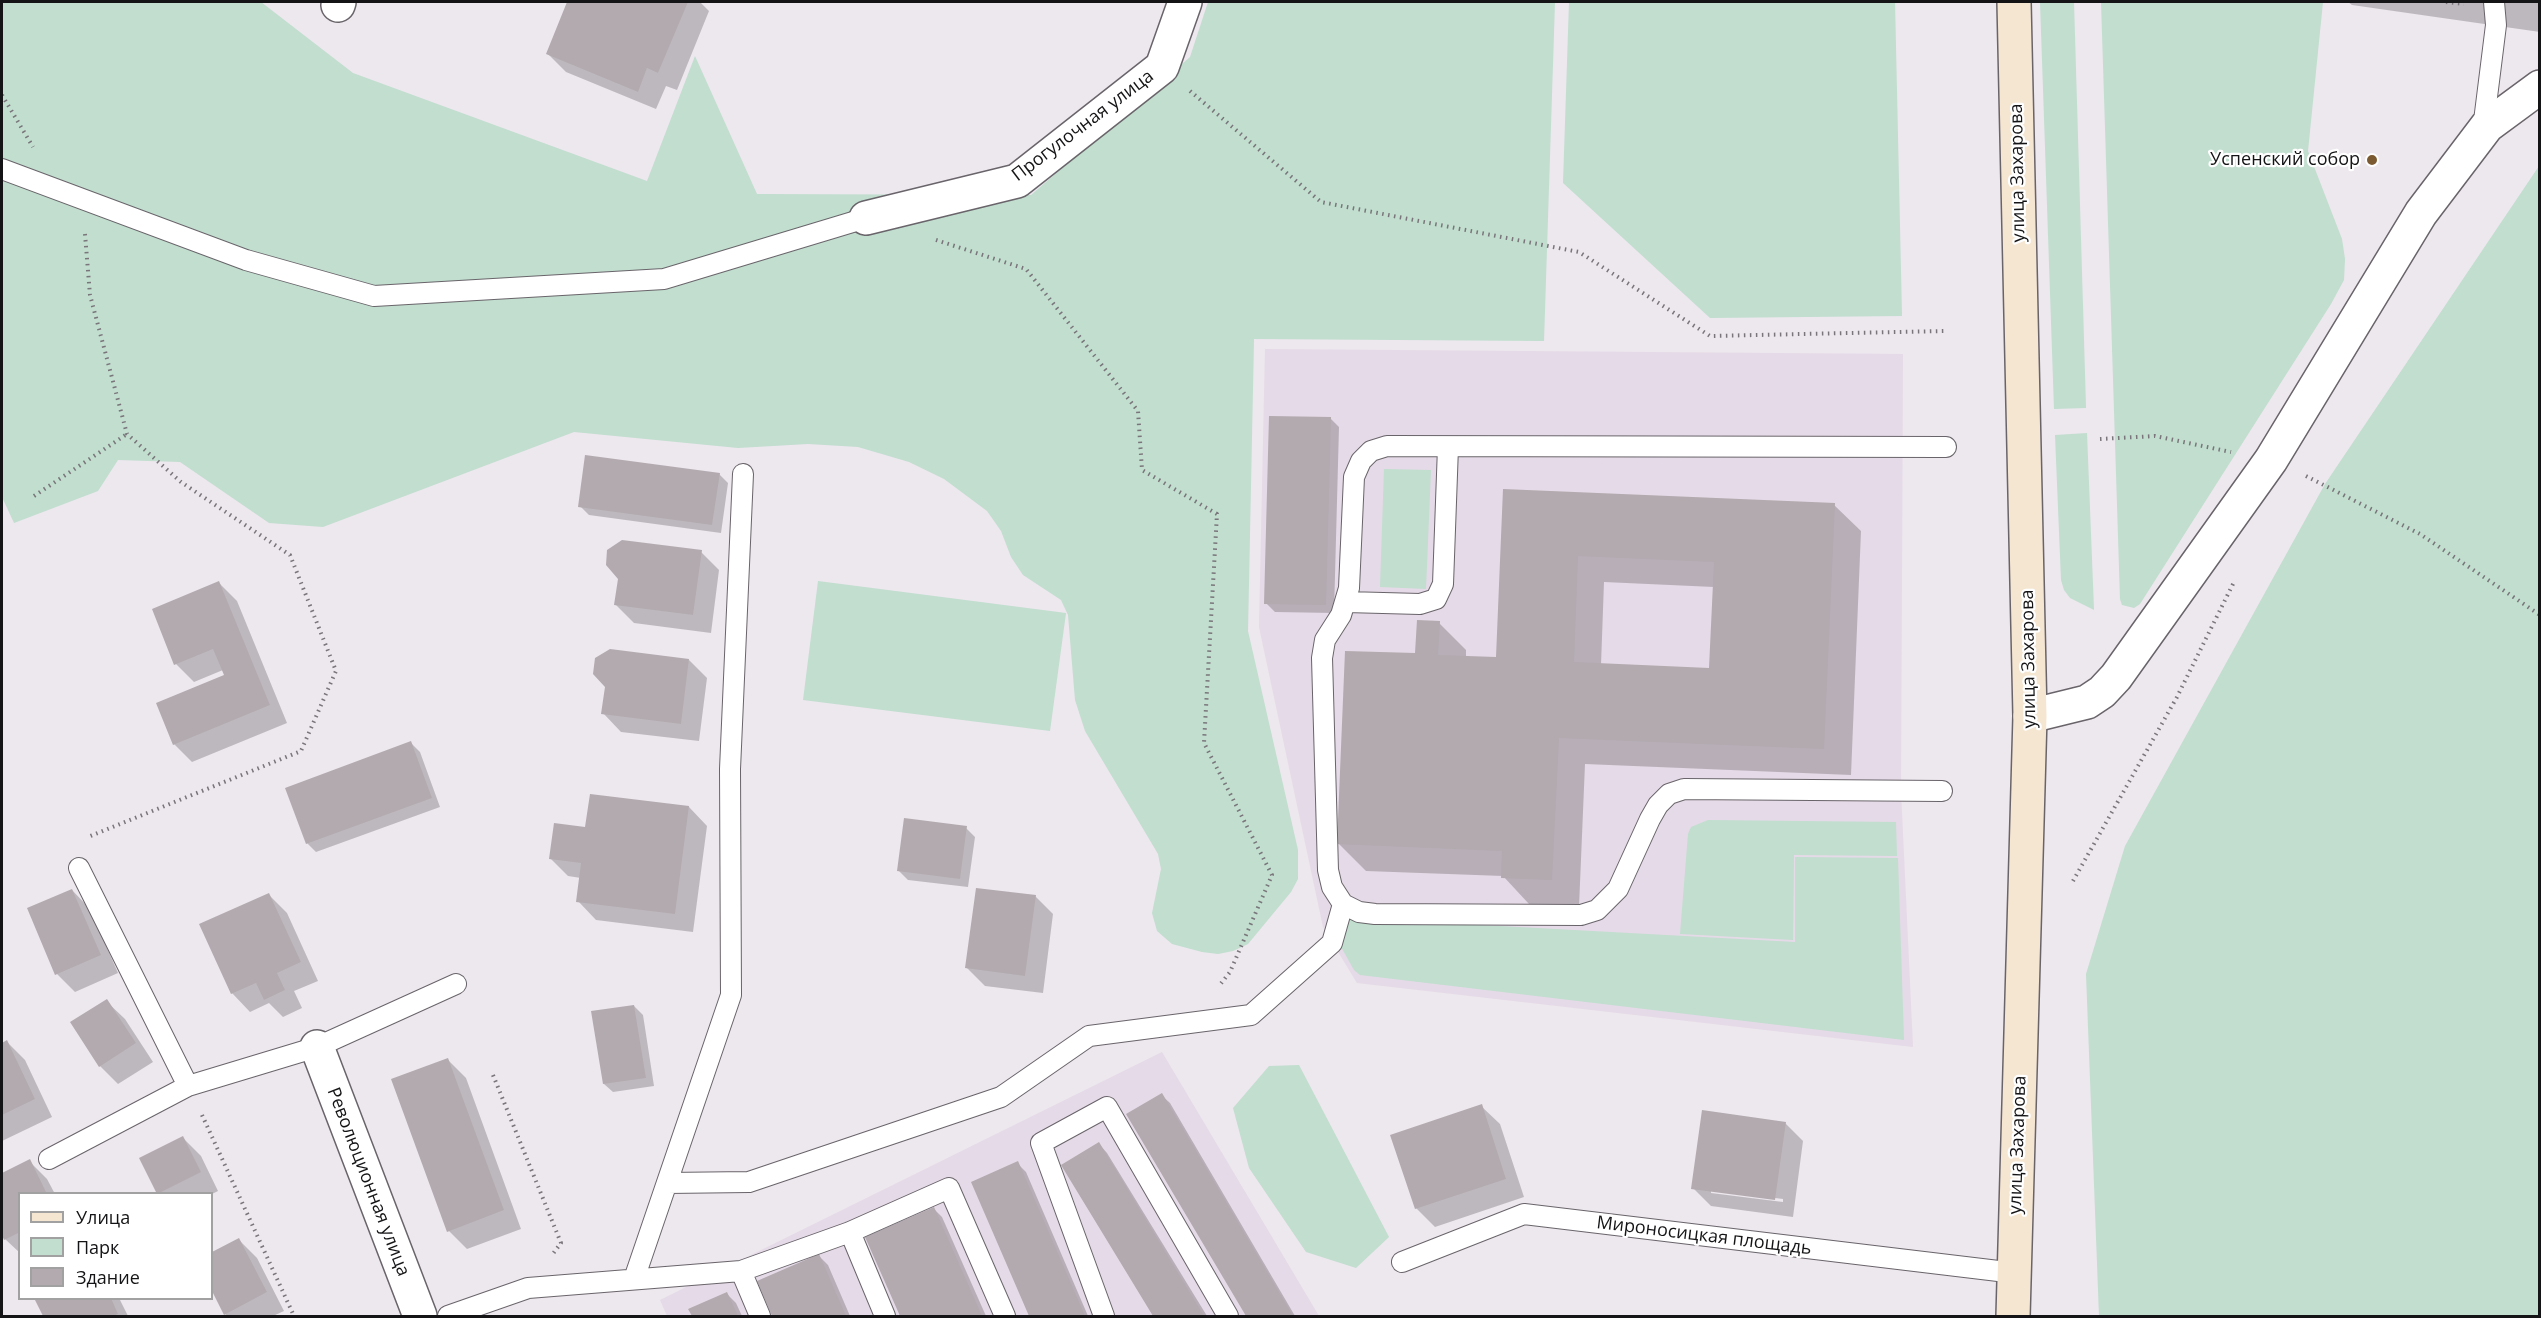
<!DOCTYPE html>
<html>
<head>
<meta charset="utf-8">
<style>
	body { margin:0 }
	#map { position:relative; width:2541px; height:1318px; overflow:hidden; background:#ede7ee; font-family:"Open Sans",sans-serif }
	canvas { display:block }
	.frame { position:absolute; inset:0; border:3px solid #141315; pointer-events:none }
	.legend { position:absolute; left:18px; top:1192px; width:195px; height:108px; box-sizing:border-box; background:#fff; border:2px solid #a1a1a1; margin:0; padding:8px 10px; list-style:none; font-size:18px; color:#141315 }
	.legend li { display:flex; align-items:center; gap:12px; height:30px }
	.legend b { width:30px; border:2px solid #a1a1a1 }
</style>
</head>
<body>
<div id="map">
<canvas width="2541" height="1318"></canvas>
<div class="frame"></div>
<ul class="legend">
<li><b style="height:8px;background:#f5e6d2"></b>Улица</li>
<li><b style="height:16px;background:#c1decf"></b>Парк</li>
<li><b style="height:16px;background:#b2aaae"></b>Здание</li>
</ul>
</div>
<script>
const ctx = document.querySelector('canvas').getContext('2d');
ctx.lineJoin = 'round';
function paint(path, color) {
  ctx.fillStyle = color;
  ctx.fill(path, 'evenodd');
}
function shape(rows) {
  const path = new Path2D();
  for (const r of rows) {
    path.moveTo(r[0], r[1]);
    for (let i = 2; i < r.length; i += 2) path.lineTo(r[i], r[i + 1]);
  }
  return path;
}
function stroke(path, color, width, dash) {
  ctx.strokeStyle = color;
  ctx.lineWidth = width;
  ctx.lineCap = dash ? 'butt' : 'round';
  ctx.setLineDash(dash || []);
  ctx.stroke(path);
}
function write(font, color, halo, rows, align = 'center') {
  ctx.font = font + ' "Open Sans",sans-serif';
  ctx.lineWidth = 4.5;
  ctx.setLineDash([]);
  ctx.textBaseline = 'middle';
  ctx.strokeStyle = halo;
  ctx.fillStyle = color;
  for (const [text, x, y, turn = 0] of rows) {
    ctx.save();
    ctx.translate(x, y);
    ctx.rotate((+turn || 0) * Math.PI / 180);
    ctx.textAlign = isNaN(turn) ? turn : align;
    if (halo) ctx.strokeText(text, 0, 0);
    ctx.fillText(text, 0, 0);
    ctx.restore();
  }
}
const built = shape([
	[1265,349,1903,354,1901,791,1913,1047,1357,983,1323,927,1259,627],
	[1162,1052,1319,1316,667,1316,660,1300]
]);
const green = shape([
	[2,2,261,2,353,73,647,181,695,56,757,194,1031,195,1190,57,1208,2,1555,2,1544,341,1254,339,1248,631,1298,850,1298,879,1291,892,1248,944,1233,951,1218,954,1202,952,1172,944,1157,931,1152,913,1161,869,1158,854,1085,731,1075,700,1068,615,1061,600,1023,575,1011,557,1001,531,987,511,944,479,909,462,858,447,808,444,738,448,574,432,323,527,269,523,180,462,118,460,98,491,14,523,2,497],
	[1569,2,1895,2,1902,316,1710,318,1563,183],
	[2040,2,2074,2,2086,408,2054,409],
	[2101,2,2323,2,2308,151,2342,239,2345,259,2344,280,2331,304,2140,604,2134,608,2122,605,2120,599],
	[2539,166,2539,1316,2099,1316,2086,974,2125,846,2325,484],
	[2087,433,2094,610,2070,598,2064,590,2061,580,2055,435],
	[1384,469,1431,470,1426,589,1380,587],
	[818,581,1066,613,1050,731,803,700],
	[1708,820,1896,822,1897,856,1794,855,1793,940,1680,934,1688,834,1691,827],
	[1795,857,1898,858,1904,1040,1360,975,1354,970,1340,945,1345,921,1353,918,1795,942],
	[1299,1065,1389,1237,1356,1268,1306,1252,1249,1168,1233,1108,1269,1066]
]);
const shadow = shape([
	[569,2,700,2,709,11,677,90,666,86,656,109,566,72,548,54],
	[2348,2,2540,2,2540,32,2352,5],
	[1330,418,1339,427,1334,613,1275,612,1266,603],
	[719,474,728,483,721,533,589,515,580,506],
	[1505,491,1834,505,1861,531,1851,775,1585,764,1579,907,1529,904,1503,876,1366,871,1339,844,1417,655,1439,623,1466,650,1466,657,1498,659],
	[1604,582,1714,587,1711,669,1601,665],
	[701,552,719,570,711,633,634,623,616,605],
	[219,583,237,601,287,723,192,762,174,744,226,676,223,670,194,682,176,664],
	[689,660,707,678,699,741,621,732,603,713],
	[411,743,420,752,440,807,316,852,307,843],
	[689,807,707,826,693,932,596,920,578,901,581,878,568,876,550,858,587,829],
	[966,828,975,837,968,887,908,880,899,871],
	[72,890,90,909,118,973,75,992,57,974],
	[269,895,287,913,318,981,294,991,302,1008,283,1017,269,1003,250,1012,232,993],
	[1035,896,1053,914,1043,993,985,986,967,968],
	[106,1001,125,1019,153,1062,118,1084,100,1066],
	[634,1006,643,1015,654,1086,613,1092,604,1084],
	[7,1042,25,1060,52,1117,2,1141,2,1044],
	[448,1060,466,1078,521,1229,467,1249,449,1231],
	[1161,1095,1170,1103,1295,1316,1248,1316,1128,1114],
	[1481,1106,1500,1124,1524,1197,1435,1227,1416,1208],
	[1785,1123,1803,1141,1793,1217,1711,1206,1693,1188],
	[1711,1190,1783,1199,1783,1202,1711,1193],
	[183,1138,201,1156,218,1191,212,1194,158,1194,141,1159],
	[1099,1144,1107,1153,1207,1316,1155,1316,1063,1165],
	[29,1161,47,1179,55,1194,20,1194,20,1253,5,1239,2,1232,2,1175],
	[1017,1163,1026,1172,1088,1316,1031,1316,973,1182],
	[933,1208,942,1217,986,1316,902,1316,867,1238],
	[239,1240,257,1258,284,1311,273,1316,227,1316,225,1314,212,1288,212,1254],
	[819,1256,828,1265,850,1316,774,1316,759,1282],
	[727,1294,736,1303,742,1316,693,1316,690,1309],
	[36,1298,119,1298,128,1316,45,1316]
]);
const building = shape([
	[567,2,688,2,658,73,647,68,638,92,546,54],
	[1269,416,1331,417,1326,605,1264,604],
	[585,455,720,473,712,525,578,507],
	[1503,489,1835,503,1824,749,1559,738,1552,880,1501,878,1502,851,1337,844,1345,651,1415,653,1417,620,1440,621,1438,655,1496,657],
	[1578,556,1714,562,1709,668,1574,662],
	[622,540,702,550,693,615,614,605,618,579,606,565,607,550],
	[219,581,270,705,173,745,156,703,224,675,213,649,174,665,152,609],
	[610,649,689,659,681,724,601,714,605,687,593,674,595,658],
	[411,741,432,798,306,844,285,788],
	[590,794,689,806,675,914,576,902,581,863,549,859,554,823,585,827],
	[904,818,967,826,960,879,897,871],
	[976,888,1036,895,1025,976,965,968],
	[72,889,101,955,55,975,27,908],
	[269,893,301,962,277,973,285,990,264,1000,256,983,231,994,199,924],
	[107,999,136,1043,99,1067,70,1022],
	[634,1005,646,1078,603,1084,591,1011],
	[7,1040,35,1099,2,1115,2,1043],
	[448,1058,504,1210,447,1232,391,1079],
	[1162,1093,1293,1316,1246,1316,1126,1114],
	[1482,1104,1506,1179,1415,1209,1390,1135],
	[1702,1110,1786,1122,1775,1200,1691,1189],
	[183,1136,201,1172,157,1194,139,1158],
	[1099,1142,1204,1316,1153,1316,1061,1165],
	[30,1159,47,1194,20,1194,20,1232,4,1240,2,1235,2,1173],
	[1018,1161,1085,1316,1029,1316,971,1182],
	[934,1207,982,1316,900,1316,865,1237],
	[239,1238,267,1292,224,1315,212,1291,212,1252],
	[819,1254,846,1316,772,1316,757,1281],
	[727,1292,738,1316,692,1316,688,1309],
	[34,1298,111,1298,118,1314,113,1316,43,1316]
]);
const path = shape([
	[2446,2,2464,4],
	[1190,91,1321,202,1579,252,1710,336,1944,331],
	[2,95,33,147],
	[85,234,90,295,127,434,181,482,290,555,336,671,301,751,88,837],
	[936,240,1026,269,1138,411,1142,470,1217,514,1204,743,1272,875,1230,972,1219,986],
	[2100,439,2155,436,2231,452],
	[2306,476,2420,534,2540,615],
	[34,496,127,434],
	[2073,881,2177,697,2234,582],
	[493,1075,561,1243,552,1255],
	[202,1115,294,1316]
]);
const service = shape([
	[2487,126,2484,121,2496,25,2494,2],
	[2,169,246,260,374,296,664,279,866,218],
	[1346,602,1420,604,1436,599,1443,584,1448,447],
	[1942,791,1684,789,1669,794,1658,805,1650,819,1618,889,1597,910,1581,915,1375,914,1359,912,1343,904,1332,887,1328,870,1322,658,1325,640,1341,615,1349,588,1354,477,1361,461,1371,451,1387,446,1946,447],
	[79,868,188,1086],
	[49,1159,188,1086,317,1047,456,984],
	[667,1183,749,1182,1001,1097,1089,1036,1251,1015,1332,943,1343,904],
	[850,1232,885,1316],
	[1402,1262,1524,1214,2015,1273],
	[741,1271,760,1316],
	[634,1279,731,995,730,769,743,474],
	[448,1316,528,1288,741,1271,850,1232,949,1188,1005,1316],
	[1104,1316,1041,1143,1107,1107,1228,1316]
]);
const minor = shape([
	[338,5,339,2],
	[866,218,1017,181,1162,67,1185,2],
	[2030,716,2087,702,2102,692,2116,677,2271,460,2421,213,2487,126,2540,87],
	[317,1047,420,1316]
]);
const secondary = shape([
	[2013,1316,2030,716,2014,2]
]);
const markers = [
	[2372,160,6,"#7b5a31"]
];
const streetNames = [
	["Прогулочная улица",1083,126,-37],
	["улица Захарова",2018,173,-91],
	["улица Захарова",2029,659,-91],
	["улица Захарова",2018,1145,-88],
	["Революционная улица",368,1182,69],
	["Мироносицкая площадь",1704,1236,7]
];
const poiNames = [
	["Успенский собор",2360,160]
];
paint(built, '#e5dae7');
paint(green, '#c1decf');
paint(shadow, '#0003');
paint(building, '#b2aaae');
stroke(service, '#69646a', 22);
stroke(minor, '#69646a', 36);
stroke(secondary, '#69646a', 36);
stroke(path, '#79757a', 4, [1.5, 4.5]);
stroke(service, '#fff', 20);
stroke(minor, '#fff', 33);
stroke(secondary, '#f5e6d2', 33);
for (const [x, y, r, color] of markers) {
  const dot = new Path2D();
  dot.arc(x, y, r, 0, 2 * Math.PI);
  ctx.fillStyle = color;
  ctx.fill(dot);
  stroke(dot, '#fff', 2);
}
write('18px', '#141315', '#fff', streetNames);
write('18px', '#141315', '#fff', poiNames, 'right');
</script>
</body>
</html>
